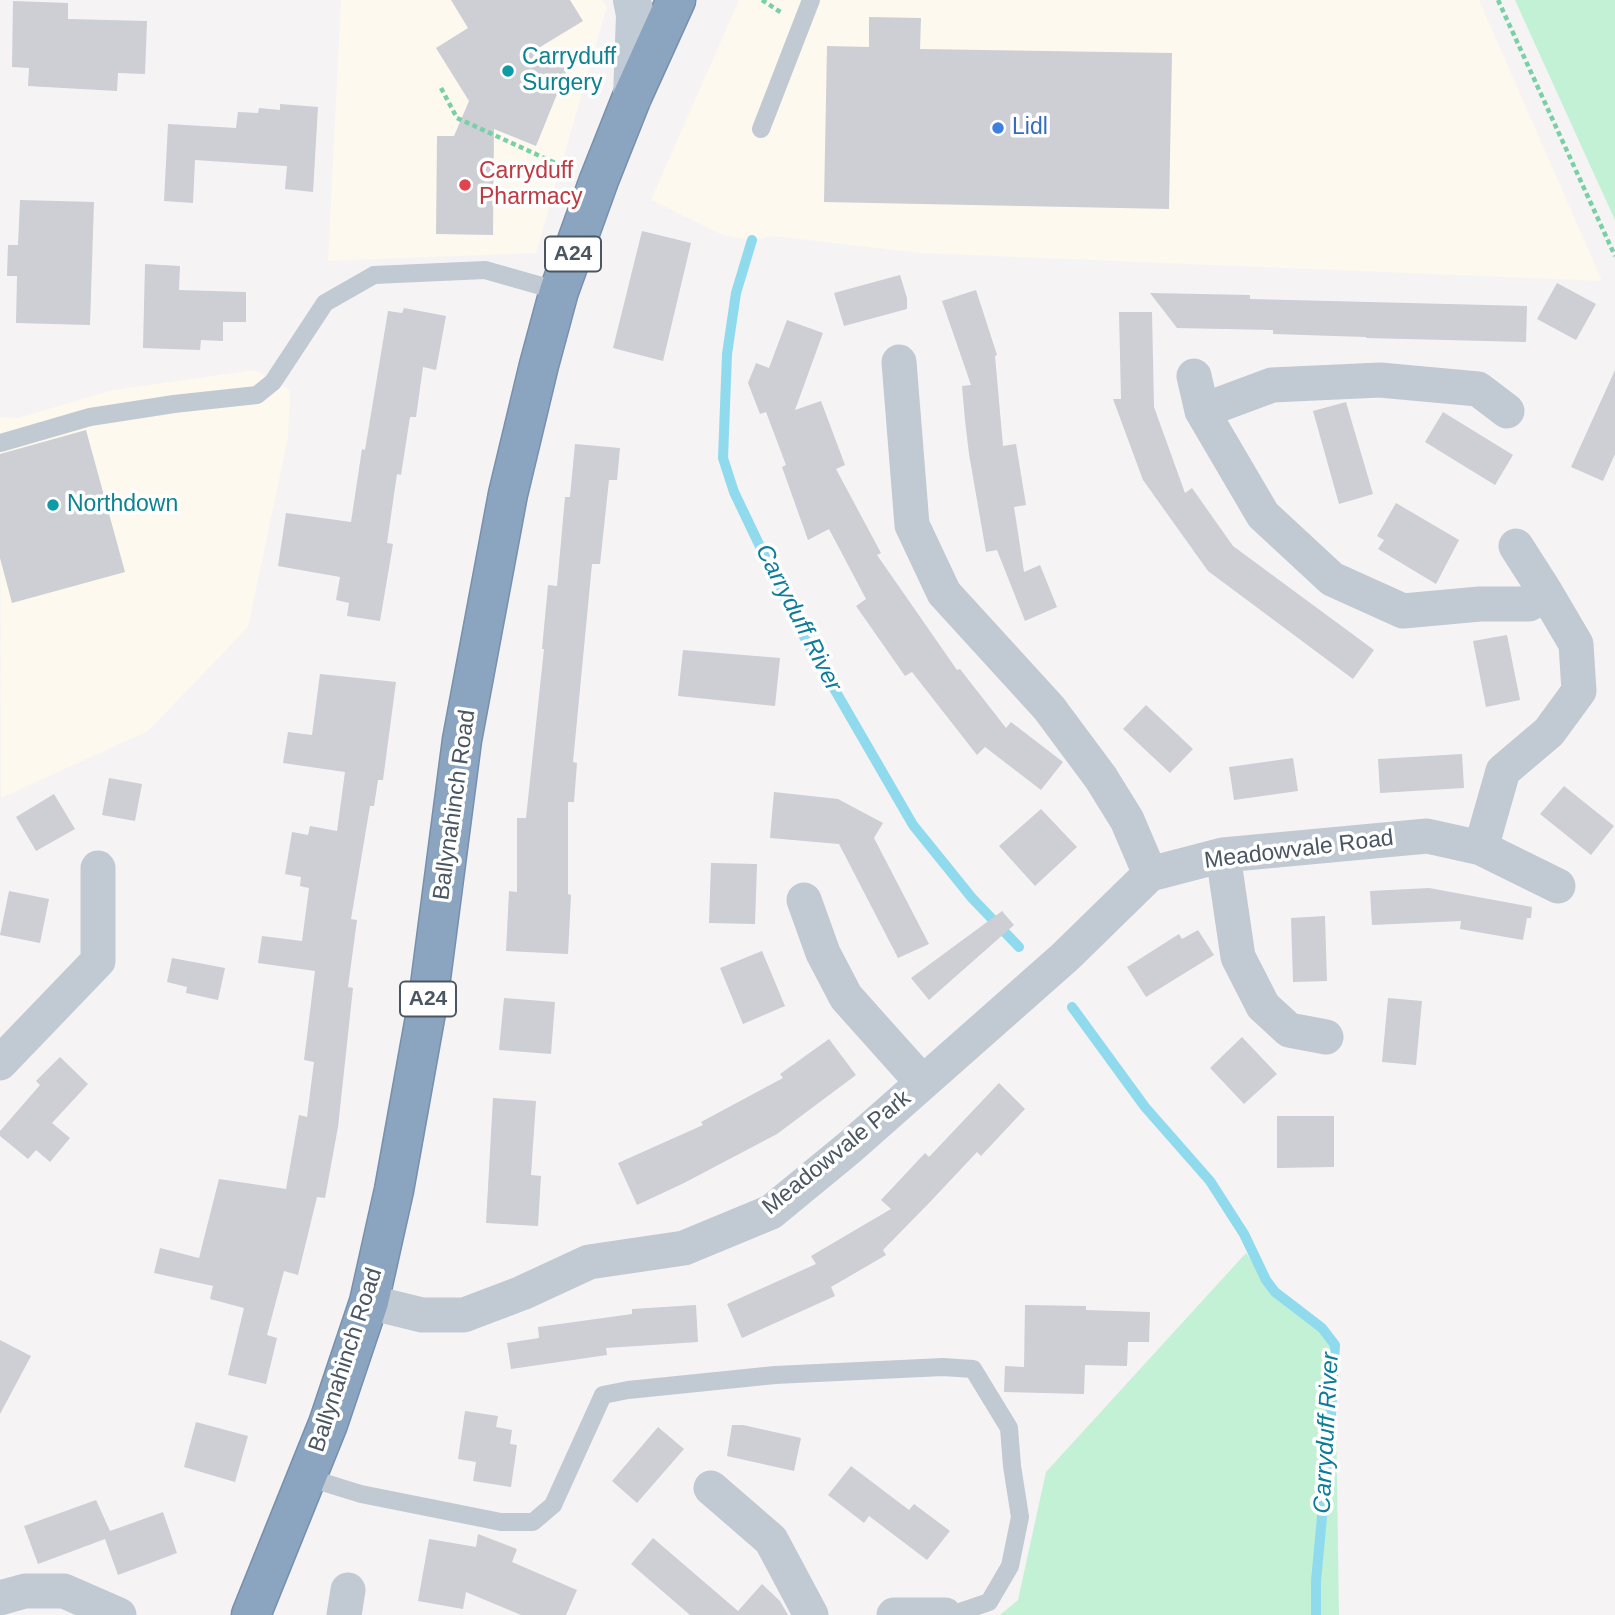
<!DOCTYPE html>
<html>
<head>
<meta charset="utf-8">
<style>
	body { margin:0 }
	canvas { display:block; background:#f5f3f3 }
</style>
</head>
<body>
<canvas width="1615" height="1615"></canvas>
<script>
const ctx = document.querySelector('canvas').getContext('2d');
ctx.lineJoin = 'round';
function paint(path, color) {
  ctx.fillStyle = color;
  ctx.fill(path, 'evenodd');
}
function shape(rows) {
  const path = new Path2D();
  for (const r of rows) {
    path.moveTo(r[0], r[1]);
    for (let i = 2; i < r.length; i += 2) path.lineTo(r[i], r[i + 1]);
  }
  return path;
}
function stroke(path, color, width, dash) {
  ctx.strokeStyle = color;
  ctx.lineWidth = width;
  ctx.lineCap = dash ? 'butt' : 'round';
  ctx.setLineDash(dash || []);
  ctx.stroke(path);
}
function write(font, color, halo, rows, align = 'center') {
  ctx.font = font + ' Arial,sans-serif';
  ctx.lineWidth = 7;
  ctx.setLineDash([]);
  ctx.textBaseline = 'middle';
  ctx.strokeStyle = halo;
  ctx.fillStyle = color;
  for (const [text, x, y, turn = 0] of rows) {
    ctx.save();
    ctx.translate(x, y);
    ctx.rotate((+turn || 0) * Math.PI / 180);
    ctx.textAlign = isNaN(turn) ? turn : align;
    if (halo) ctx.strokeText(text, 0, 0);
    ctx.fillText(text, 0, 0);
    ctx.restore();
  }
}
const commercial = shape([
	[341,0,602,0,607,7,536,253,328,261],
	[739,0,1479,0,1602,281,920,253,773,236,752,240,723,235,651,200],
	[255,370,290,390,288,437,248,627,148,731,1,798,0,417,18,418,113,390]
]);
const green = shape([
	[1515,0,1615,0,1615,220,1589,163],
	[1246,1253,1266,1280,1322,1328,1335,1345,1339,1615,1000,1615,1018,1600,1046,1472]
]);
const stream = shape([
	[752,240,736,293,727,354,723,458,734,492,799,628,913,825,972,898,1019,947],
	[1072,1007,1145,1107,1210,1181,1244,1234,1266,1280,1275,1292,1322,1328,1335,1345,1330,1432,1316,1581,1316,1615]
]);
const building = shape([
	[451,0,570,0,583,21,532,52,568,67,536,146,494,129,493,235,436,234,437,136,454,136,469,101,436,48,468,28],
	[13,1,68,3,68,19,147,21,145,74,118,73,117,91,28,86,29,68,12,67],
	[869,17,921,18,920,49,1172,53,1169,209,824,202,827,46,869,47],
	[280,104,318,107,313,192,285,189,287,166,195,160,193,203,164,201,168,124,236,128,238,112,258,113,259,108,280,110],
	[20,200,94,202,90,325,16,323,17,276,7,276,8,245,18,245],
	[642,231,691,243,663,361,613,348],
	[145,264,180,266,179,290,246,292,246,322,223,322,223,341,201,340,200,350,143,348],
	[900,275,907,298,907,309,844,326,834,293],
	[1557,283,1596,304,1576,340,1537,319],
	[976,290,997,355,995,356,1003,446,1016,444,1026,505,1014,507,1024,572,1040,565,1057,607,1025,621,997,550,986,552,969,454,965,420,962,386,971,385,942,301],
	[1150,293,1250,295,1250,299,1527,306,1526,342,1366,338,1366,337,1273,334,1273,330,1177,328],
	[404,308,446,316,436,370,423,367,416,417,410,417,401,475,397,474,387,543,393,544,380,621,347,616,349,603,336,600,340,577,278,566,286,513,351,522,362,449,365,450,388,311,402,313],
	[1119,312,1152,312,1154,407,1185,493,1192,488,1233,546,1374,650,1353,679,1208,571,1143,480,1113,399,1121,399],
	[787,320,823,333,795,410,821,401,845,465,836,469,881,553,877,555,957,670,960,669,1006,728,1011,722,1063,762,1041,790,985,747,977,755,912,672,905,676,856,606,866,599,829,529,808,540,782,467,786,465,766,412,760,414,748,383,756,363,769,368],
	[1615,370,1615,454,1603,481,1571,467],
	[1346,402,1373,494,1339,504,1313,411],
	[1443,412,1513,455,1495,485,1425,442],
	[86,430,125,572,12,603,0,558,0,454],
	[575,444,620,448,617,480,609,480,600,564,592,564,573,762,577,763,574,802,568,802,568,894,571,895,568,954,506,951,509,891,517,892,517,818,526,818,544,649,542,649,548,585,557,586,565,497,570,497],
	[1396,503,1459,540,1436,584,1378,549,1384,540,1377,536],
	[1507,635,1520,700,1486,707,1473,641],
	[683,650,780,658,775,706,678,696],
	[320,674,396,682,383,780,378,780,374,806,370,806,351,919,357,920,348,987,353,988,338,1127,325,1198,317,1197,298,1275,284,1271,267,1335,277,1338,266,1384,228,1375,244,1308,210,1299,213,1286,154,1273,160,1248,199,1258,219,1179,286,1189,299,1115,307,1117,314,1062,304,1060,315,971,258,963,262,936,302,941,309,888,300,886,301,877,285,874,292,832,308,835,310,826,337,831,345,772,283,763,288,732,312,735],
	[1146,705,1193,749,1170,773,1123,729],
	[1462,754,1464,788,1380,793,1378,759],
	[1293,758,1298,791,1234,800,1229,767],
	[109,778,142,784,135,821,102,815],
	[1564,786,1614,826,1591,855,1540,814],
	[774,792,838,799,883,823,874,838,929,944,898,958,839,844,770,838],
	[54,794,75,829,36,851,16,817],
	[1041,809,1077,847,1035,886,999,846],
	[711,863,757,864,755,924,709,923],
	[1429,888,1532,907,1531,918,1527,918,1523,940,1460,929,1461,921,1372,925,1370,891],
	[9,891,49,899,40,943,0,935],
	[1002,911,1014,925,929,1000,911,978],
	[1325,916,1327,981,1293,982,1291,918],
	[1198,930,1214,955,1146,997,1127,967,1179,934,1182,939],
	[762,951,785,1006,743,1024,720,968],
	[172,958,225,968,218,1000,186,993,187,987,167,982],
	[504,998,555,1002,551,1054,499,1050],
	[1388,998,1422,1001,1416,1065,1382,1062],
	[1242,1037,1277,1074,1244,1104,1210,1068],
	[829,1039,856,1075,777,1134,684,1183,637,1205,618,1163,703,1125,701,1122,783,1078,780,1074],
	[60,1057,88,1084,52,1123,70,1138,50,1162,36,1150,28,1159,0,1136,0,1131,40,1085,36,1081],
	[999,1083,1025,1109,981,1156,977,1152,930,1202,883,1250,886,1255,831,1287,835,1296,742,1338,727,1304,816,1264,811,1256,891,1209,881,1200,925,1153,929,1157],
	[493,1098,536,1101,531,1175,541,1176,538,1226,486,1223],
	[1277,1116,1334,1116,1334,1167,1277,1168],
	[696,1305,698,1342,606,1348,607,1355,511,1369,507,1343,539,1338,538,1327,632,1314,632,1309],
	[1025,1305,1086,1306,1086,1310,1150,1312,1149,1342,1128,1342,1127,1366,1085,1365,1084,1394,1004,1392,1005,1366,1024,1367],
	[0,1340,31,1356,0,1414],
	[465,1411,498,1416,496,1427,512,1430,510,1444,517,1445,511,1487,473,1481,476,1462,458,1459],
	[196,1422,248,1436,235,1482,184,1467],
	[732,1425,743,1425,801,1438,794,1471,727,1456],
	[658,1427,684,1449,637,1503,612,1481],
	[851,1466,909,1510,914,1504,950,1531,927,1560,869,1516,864,1523,828,1495],
	[96,1500,110,1531,163,1512,177,1553,118,1575,105,1539,38,1564,24,1526],
	[478,1534,517,1549,512,1562,577,1590,566,1615,521,1615,466,1592,463,1609,418,1601,429,1539,476,1547],
	[653,1538,738,1611,762,1584,780,1601,788,1615,690,1615,631,1564]
]);
const path = shape([
	[762,0,782,13],
	[1498,0,1615,256],
	[441,88,457,118,564,167]
]);
const lane = shape([
	[761,129,811,0],
	[0,443,90,417,174,404,257,395,273,382,325,303,374,275,485,270,559,291],
	[306,1477,361,1494,501,1522,533,1522,553,1505,603,1395,628,1390,775,1375,943,1367,973,1369,1009,1428,1012,1466,1020,1517,1010,1566,989,1602,951,1615]
]);
const street = shape([
	[899,362,912,525,944,593,1049,708,1101,778,1127,820,1150,874],
	[1194,376,1202,411,1263,515,1332,579,1403,611,1480,604,1529,604,1546,593,1576,644,1579,691,1549,732,1503,771,1481,848],
	[1202,411,1272,385,1380,380,1478,389,1507,411],
	[1516,546,1546,593],
	[1223,855,1238,957,1263,1006,1289,1030,1326,1037],
	[804,900,823,953,846,997,922,1082],
	[0,1063,98,961,98,868],
	[369,1302,422,1315,464,1315,522,1293,589,1262,684,1248,771,1212,850,1147,1065,957,1150,874,1223,855,1427,836,1481,848,1558,886],
	[711,1488,771,1540,811,1615],
	[0,1598,25,1591,64,1591,119,1615],
	[344,1615,348,1590],
	[894,1615,945,1615]
]);
const secondary = shape([
	[632,97,635,15,632,0]
]);
const highway = shape([
	[251,1615,328,1424,369,1302,394,1190,428,1001,462,740,508,494,539,365,559,291,599,180,632,97,676,0]
]);
const markers = [
	[508,71,7,"#0f9aa8"],
	[998,128,7,"#3f7fe0"],
	[465,185,7,"#e0444e"],
	[53,505,7,"#0f9aa8"]
];
const shields = [
	[573,254,56],
	[428,999,56]
];
const shieldNames = [
	["A24",573,254],
	["A24",428,999]
];
const cultureNames = [
	["Carryduff",522,58],
	["Surgery",522,84],
	["Northdown",67,505]
];
const shopNames = [
	["Lidl",1012,128]
];
const healthNames = [
	["Carryduff",479,172],
	["Pharmacy",479,198]
];
const streetNames = [
	["Ballynahinch Road",455,805,-82],
	["Meadowvale Road",1299,850,-7],
	["Meadowvale Park",837,1153,-39],
	["Ballynahinch Road",346,1360,-72]
];
const waterNames = [
	["Carryduff River",798,618,63],
	["Carryduff River",1327,1433,-87]
];
paint(commercial, '#fdf9ef');
paint(green, '#c3f1d5');
stroke(stream, '#90daee', 10);
paint(building, '#cdcfd5');
stroke(highway, '#7690ad', 41);
stroke(path, '#7ad0a6', 4.5, [5, 3.5]);
stroke(lane, '#c1cad2', 18);
stroke(street, '#c1cad2', 35);
stroke(secondary, '#c1cbd6', 38);
stroke(highway, '#8ba5c1', 38);
for (const [x, y, r, color] of markers) {
  const dot = new Path2D();
  dot.arc(x, y, r, 0, 2 * Math.PI);
  ctx.fillStyle = color;
  ctx.fill(dot);
  stroke(dot, '#fff', 2.5);
}
for (const [x, y, w] of shields) {
  const box = new Path2D();
  box.roundRect(x - w / 2, y - 17.5, w, 35, 5);
  ctx.fillStyle = '#fff';
  ctx.fill(box);
  stroke(box, '#4a5661', 2);
}
write('bold 21px', '#4a5661', null, shieldNames);
write('23px', '#0d838f', '#fff', cultureNames, 'left');
write('23px', '#366cbe', '#fff', shopNames, 'left');
write('23px', '#be3a42', '#fff', healthNames, 'left');
write('23px', '#4a5661', '#fff', streetNames);
write('italic 24px', '#0c7c9b', '#fff', waterNames);
</script>
</body>
</html>
